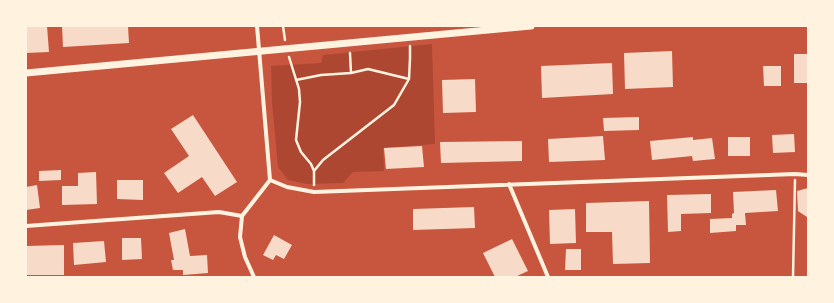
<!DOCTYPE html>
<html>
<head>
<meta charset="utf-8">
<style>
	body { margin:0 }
	#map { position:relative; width:834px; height:303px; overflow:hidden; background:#c8553d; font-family:"Fira Sans",sans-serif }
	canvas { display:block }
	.frame { position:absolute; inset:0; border:27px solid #fff3e0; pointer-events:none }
</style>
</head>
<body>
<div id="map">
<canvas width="834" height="303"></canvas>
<div class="frame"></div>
</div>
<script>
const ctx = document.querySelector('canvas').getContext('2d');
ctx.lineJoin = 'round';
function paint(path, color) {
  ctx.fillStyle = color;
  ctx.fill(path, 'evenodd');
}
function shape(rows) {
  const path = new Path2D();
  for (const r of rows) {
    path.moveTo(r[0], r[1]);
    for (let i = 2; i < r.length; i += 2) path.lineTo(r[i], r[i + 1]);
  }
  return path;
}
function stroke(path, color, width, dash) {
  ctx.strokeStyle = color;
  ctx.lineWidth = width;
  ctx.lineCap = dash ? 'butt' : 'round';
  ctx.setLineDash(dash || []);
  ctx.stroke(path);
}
const green = shape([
	[432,44,435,144,383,148,384,171,353,172,343,183,307,184,288,180,278,167,272,102,271,66,321,63,323,55]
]);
const building = shape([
	[47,26,49,52,26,53,26,27],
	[62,26,128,26,129,43,63,47],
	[672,51,673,87,625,89,624,53],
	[794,54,808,54,808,83,794,83],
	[612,63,613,94,542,98,541,66],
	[763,66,781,66,781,86,764,86],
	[475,79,476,112,443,113,442,80],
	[193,115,237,182,215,196,202,177,178,193,164,173,189,156,171,129],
	[639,117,639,130,604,131,603,118],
	[794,134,795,152,773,153,772,135],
	[603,136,605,160,549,162,548,139],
	[693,137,693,140,712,138,715,159,693,161,692,156,652,160,650,141],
	[728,137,750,137,750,156,728,156],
	[522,141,522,161,441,163,440,142],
	[422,146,424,167,386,169,384,148],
	[61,170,61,180,39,181,39,171],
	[96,172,97,204,62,205,62,186,78,186,78,173],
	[117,180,143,180,143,200,117,199],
	[37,185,40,208,26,210,26,187],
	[808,188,808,216,807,217,798,211,797,191],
	[776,190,778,211,745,213,746,225,736,225,736,231,710,233,710,219,732,218,732,214,734,213,733,192],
	[711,194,711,213,681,214,681,231,668,232,667,195],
	[649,201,650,263,613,264,612,232,586,232,586,203],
	[474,207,475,228,413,230,413,209],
	[575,209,576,243,550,244,549,210],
	[185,229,190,256,207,255,208,273,183,275,183,270,173,270,171,260,174,260,169,233],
	[274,235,292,245,284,259,276,255,273,260,263,255],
	[122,238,141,238,142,259,122,260],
	[512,239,528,271,515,277,495,277,483,253],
	[104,241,106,262,74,265,73,243],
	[64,245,64,275,26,275,26,246],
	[566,249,581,249,581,270,565,270]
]);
const path = shape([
	[283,26,285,40],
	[289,57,299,89,300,102,296,140,301,152,311,164,314,171],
	[351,73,368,69,409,79],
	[296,80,321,75,351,73,350,53],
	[314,185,314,171,323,160,394,105,409,79,410,58,410,46],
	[793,277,795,180]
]);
const minor = shape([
	[257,26,270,180],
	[509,184,548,277],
	[242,216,270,180,287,187,314,192,795,174,808,175],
	[242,216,240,237,245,257,254,277],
	[26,226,219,212,242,216]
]);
const tertiary = shape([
	[26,73,531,26]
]);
paint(green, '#ae4732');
paint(building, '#f7dbc8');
stroke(path, '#fff3e0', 2.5);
stroke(minor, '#fff3e0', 4);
stroke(tertiary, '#fff3e0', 7);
</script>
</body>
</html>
